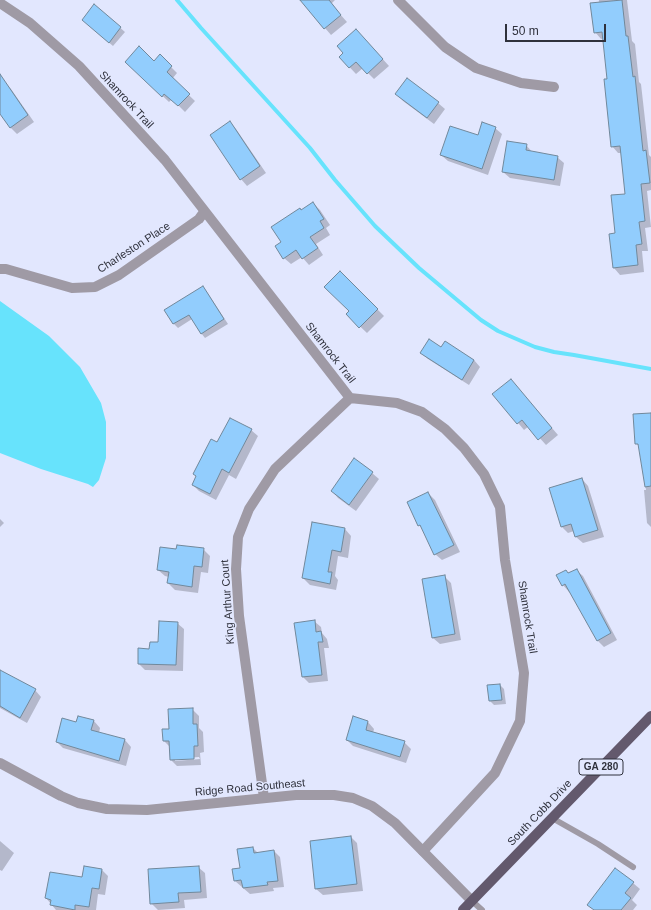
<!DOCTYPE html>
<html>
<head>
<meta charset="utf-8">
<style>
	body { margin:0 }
	#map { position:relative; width:651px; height:910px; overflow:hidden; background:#e2e7fe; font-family:Helvetica,sans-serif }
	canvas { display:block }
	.scale { position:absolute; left:505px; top:24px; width:101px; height:18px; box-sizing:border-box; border:2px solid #2f313c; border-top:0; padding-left:5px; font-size:12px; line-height:14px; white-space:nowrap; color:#2f313c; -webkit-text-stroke:3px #e2e7fe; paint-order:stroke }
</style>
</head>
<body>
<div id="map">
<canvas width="651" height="910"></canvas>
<div class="scale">50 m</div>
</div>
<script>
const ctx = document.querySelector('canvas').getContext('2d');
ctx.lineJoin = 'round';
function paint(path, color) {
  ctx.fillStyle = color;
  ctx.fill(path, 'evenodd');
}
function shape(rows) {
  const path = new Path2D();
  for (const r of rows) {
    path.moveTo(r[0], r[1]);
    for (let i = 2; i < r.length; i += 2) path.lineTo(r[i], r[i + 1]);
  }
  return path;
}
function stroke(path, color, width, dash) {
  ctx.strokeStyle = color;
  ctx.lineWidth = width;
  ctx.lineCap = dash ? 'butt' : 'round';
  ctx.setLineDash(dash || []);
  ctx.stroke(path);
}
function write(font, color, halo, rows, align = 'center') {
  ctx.font = font + ' Helvetica,sans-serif';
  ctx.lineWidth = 3;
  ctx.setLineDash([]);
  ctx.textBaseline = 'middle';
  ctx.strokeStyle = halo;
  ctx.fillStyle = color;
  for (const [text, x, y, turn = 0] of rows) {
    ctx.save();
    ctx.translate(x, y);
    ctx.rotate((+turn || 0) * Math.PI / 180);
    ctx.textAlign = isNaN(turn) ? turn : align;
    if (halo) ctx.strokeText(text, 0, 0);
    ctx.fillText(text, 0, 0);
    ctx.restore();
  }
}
const water = shape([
	[0,301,49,336,80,367,101,403,106,422,106,458,99,480,93,487,88,484,41,469,0,453]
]);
const shadow = shape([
	[301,0,335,0,331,4,347,22,331,35],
	[599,0,627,0,632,41,635,44,639,82,641,84,649,155,651,157,651,190,647,191,651,227,645,228,648,251,642,251,644,272,620,275,614,268,610,235,616,234,626,195,621,153,618,153,612,146,608,80,604,38,601,39,595,32],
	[95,6,125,32,113,46,87,24],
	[362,36,389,66,374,79,363,68,356,74,340,57],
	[160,56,177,73,172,79,195,101,185,112,172,99,169,102,133,68,154,62],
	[408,80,438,103,445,109,434,124,403,101,397,94],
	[5,83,11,89,34,122,17,134,10,127,0,112,0,86],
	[230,122,236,129,266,173,247,186,241,179],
	[495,128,502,134,488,175,448,161,441,155],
	[526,145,533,153,557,157,564,163,560,186,510,178,503,172],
	[313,203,320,210,330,225,326,228,330,235,316,244,323,255,309,265,302,257,291,264,284,258,282,242,302,211],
	[340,272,384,316,367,333,347,314,350,311],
	[202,287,207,292,228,324,205,338,201,333,192,319,178,328,174,324,166,310],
	[442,348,474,360,480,367,469,385,428,359,421,353],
	[511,380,558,435,546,445,529,426,524,430,494,394],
	[651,414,651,527,647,523,644,490,646,490,640,447,636,443],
	[251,430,258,436,236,479,229,475,216,500,199,491,193,485,218,443],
	[354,460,372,473,379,479,356,511,338,498,332,491],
	[582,479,588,486,604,537,583,543,576,537,574,531,568,533,562,527],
	[428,493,435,500,460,552,442,560,435,554,423,529,419,525],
	[0,519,4,523,0,527],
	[313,523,345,529,351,536,348,558,338,556,335,576,338,580,336,590,310,585,303,578],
	[203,549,210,556,208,573,201,572,198,593,175,590,168,583,169,577,165,576,158,570,177,550],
	[576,570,583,576,617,640,604,647,598,641,570,591,569,592,563,585,569,574],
	[444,576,451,583,461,640,440,644,433,638,423,580],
	[314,621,321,627,322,633,327,639,329,648,324,648,328,681,309,683,303,677],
	[177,623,184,629,183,671,145,670,139,664,150,650,159,644],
	[0,671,35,690,41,697,27,723,0,708],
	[500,685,504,689,506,704,494,705,490,701],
	[192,709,199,716,199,728,203,732,204,752,200,753,201,765,177,766,171,760,170,747,164,741,170,730],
	[199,757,200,759,175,761,175,759],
	[79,717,94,721,100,728,99,733,125,740,131,747,126,766,63,748,57,742,77,723],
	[353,718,368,722,374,729,373,733,404,742,411,749,406,763,353,746,347,740],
	[351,837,357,843,363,891,323,895,316,889],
	[0,841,14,853,2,871,0,870],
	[253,848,258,853,274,851,280,857,284,887,273,888,274,891,250,894,235,881],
	[85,867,102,870,108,876,105,895,98,894,96,910,56,910,46,898,82,878],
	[198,867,205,873,207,898,184,900,185,908,158,910,151,903],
	[633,883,640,889,632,900,637,905,633,910,594,910]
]);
const stream = shape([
	[177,0,201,28,310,148,335,180,375,226,419,268,481,320,498,331,535,347,554,352,574,355,651,369]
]);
const building = shape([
	[300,0,329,0,341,15,324,29,300,0],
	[622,0,626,36,628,36,633,77,635,76,643,151,646,150,650,183,641,184,645,221,639,222,642,244,636,245,638,265,613,268,609,234,615,233,611,195,625,194,620,146,611,147,604,79,607,79,602,32,594,33,590,3,622,0],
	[94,4,121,27,109,43,82,20,94,4],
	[356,29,383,59,367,74,356,62,349,68,339,57,343,53,337,46,356,29],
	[139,46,154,61,160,54,172,66,167,72,190,94,178,106,164,94,162,97,125,62,139,46],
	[0,74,28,115,10,128,0,114,0,74],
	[407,78,439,102,427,118,395,94,407,78],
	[230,121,260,166,240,180,210,135,230,121],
	[482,122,496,127,482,169,440,155,450,126,478,135,482,122],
	[507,141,527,144,526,150,558,156,554,180,502,172,507,141],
	[313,202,324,219,320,221,324,228,310,237,318,248,302,259,296,250,283,259,275,246,281,242,271,227,300,208,301,210,313,202],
	[340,271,378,309,359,328,346,314,349,311,324,287,340,271],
	[203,286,224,319,201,334,189,315,173,324,164,310,203,286],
	[429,339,441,347,445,341,474,360,462,380,420,353,429,339],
	[511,379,552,428,538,440,522,420,517,424,492,394,511,379],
	[651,413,651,486,645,487,638,444,635,444,633,414,651,413],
	[230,418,252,429,229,473,222,469,210,494,192,485,196,476,193,474,211,439,217,442,230,418],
	[354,458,373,472,349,505,331,491,354,458],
	[582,478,598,530,575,537,571,524,561,527,549,488,582,478],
	[428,492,454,545,434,555,420,525,418,526,407,502,428,492],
	[312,522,345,528,341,552,332,550,328,572,332,572,330,584,302,578,312,522],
	[177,545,204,548,202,567,194,566,192,587,167,583,169,572,157,570,160,547,176,549,177,545],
	[577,569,611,633,597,641,565,584,562,586,556,575,566,570,568,573,577,569],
	[445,575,455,634,432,638,422,579,445,575],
	[315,620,316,632,321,631,323,642,318,642,322,675,302,677,294,623,315,620],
	[159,621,178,622,176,665,138,664,138,648,149,649,150,642,158,642,159,621],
	[0,670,36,689,20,718,0,706,0,670],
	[500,684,502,700,489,701,487,685,500,684],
	[193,708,193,724,197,724,198,746,194,746,194,759,170,760,169,741,163,741,162,729,169,729,168,709,193,708],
	[78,716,94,720,91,730,125,739,119,761,56,742,62,718,76,722,78,716],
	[353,716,368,721,366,730,405,741,400,757,346,740,353,716],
	[351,836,357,884,315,889,310,841,351,836],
	[253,847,254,853,274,850,278,881,267,882,268,885,243,888,241,880,234,881,232,869,240,868,237,849,253,847],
	[84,866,102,869,99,889,92,888,89,907,75,905,75,910,50,905,51,900,45,898,50,872,82,877,84,866],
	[199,866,201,892,178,893,179,902,150,904,148,869,199,866],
	[615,868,634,882,625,893,631,898,621,910,594,910,587,905,615,868]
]);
const service = shape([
	[552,818,598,844,633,867],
	[472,901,482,910]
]);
const minor = shape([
	[398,0,445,47,476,68,521,83,554,87],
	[0,3,30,23,79,66,165,160,350,398,397,403,422,412,445,429,464,448,484,474,500,507,505,560,524,673,520,721,495,773,423,851],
	[0,269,6,269,72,288,95,287,119,275,199,219,204,212],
	[264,798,239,616,236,569,238,537,249,509,275,469,350,398]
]);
const tertiary = shape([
	[0,763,61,796,78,803,107,809,147,810,296,795,334,795,353,798,372,806,395,823,472,901]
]);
const primary = shape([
	[463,910,651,716]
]);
const shields = [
	[601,767,44]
];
const shieldNames = [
	["GA 280",601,767]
];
const streetNames = [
	["Shamrock Trail",126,100,47],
	["Charleston Place",134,248,-33],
	["Shamrock Trail",330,353,52],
	["King Arthur Court",228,602,-94],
	["Shamrock Trail",527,617,81],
	["Ridge Road Southeast",250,788,-5],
	["South Cobb Drive",540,813,-46]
];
paint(water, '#67e3fc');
paint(shadow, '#0003');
stroke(stream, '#67e3fc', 4);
paint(building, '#92cdfd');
stroke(building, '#71889b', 1);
stroke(service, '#9f9aa5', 6);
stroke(minor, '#9f9aa5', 10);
stroke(tertiary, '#9f9aa5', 10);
stroke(primary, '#63596d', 10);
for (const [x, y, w] of shields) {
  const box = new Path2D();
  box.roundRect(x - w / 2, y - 8, w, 16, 3);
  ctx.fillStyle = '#e2e7fe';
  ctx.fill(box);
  stroke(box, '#2f313c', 1);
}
write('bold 10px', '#2f313c', null, shieldNames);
write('11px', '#2f313c', '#e2e7fe', streetNames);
</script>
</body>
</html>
